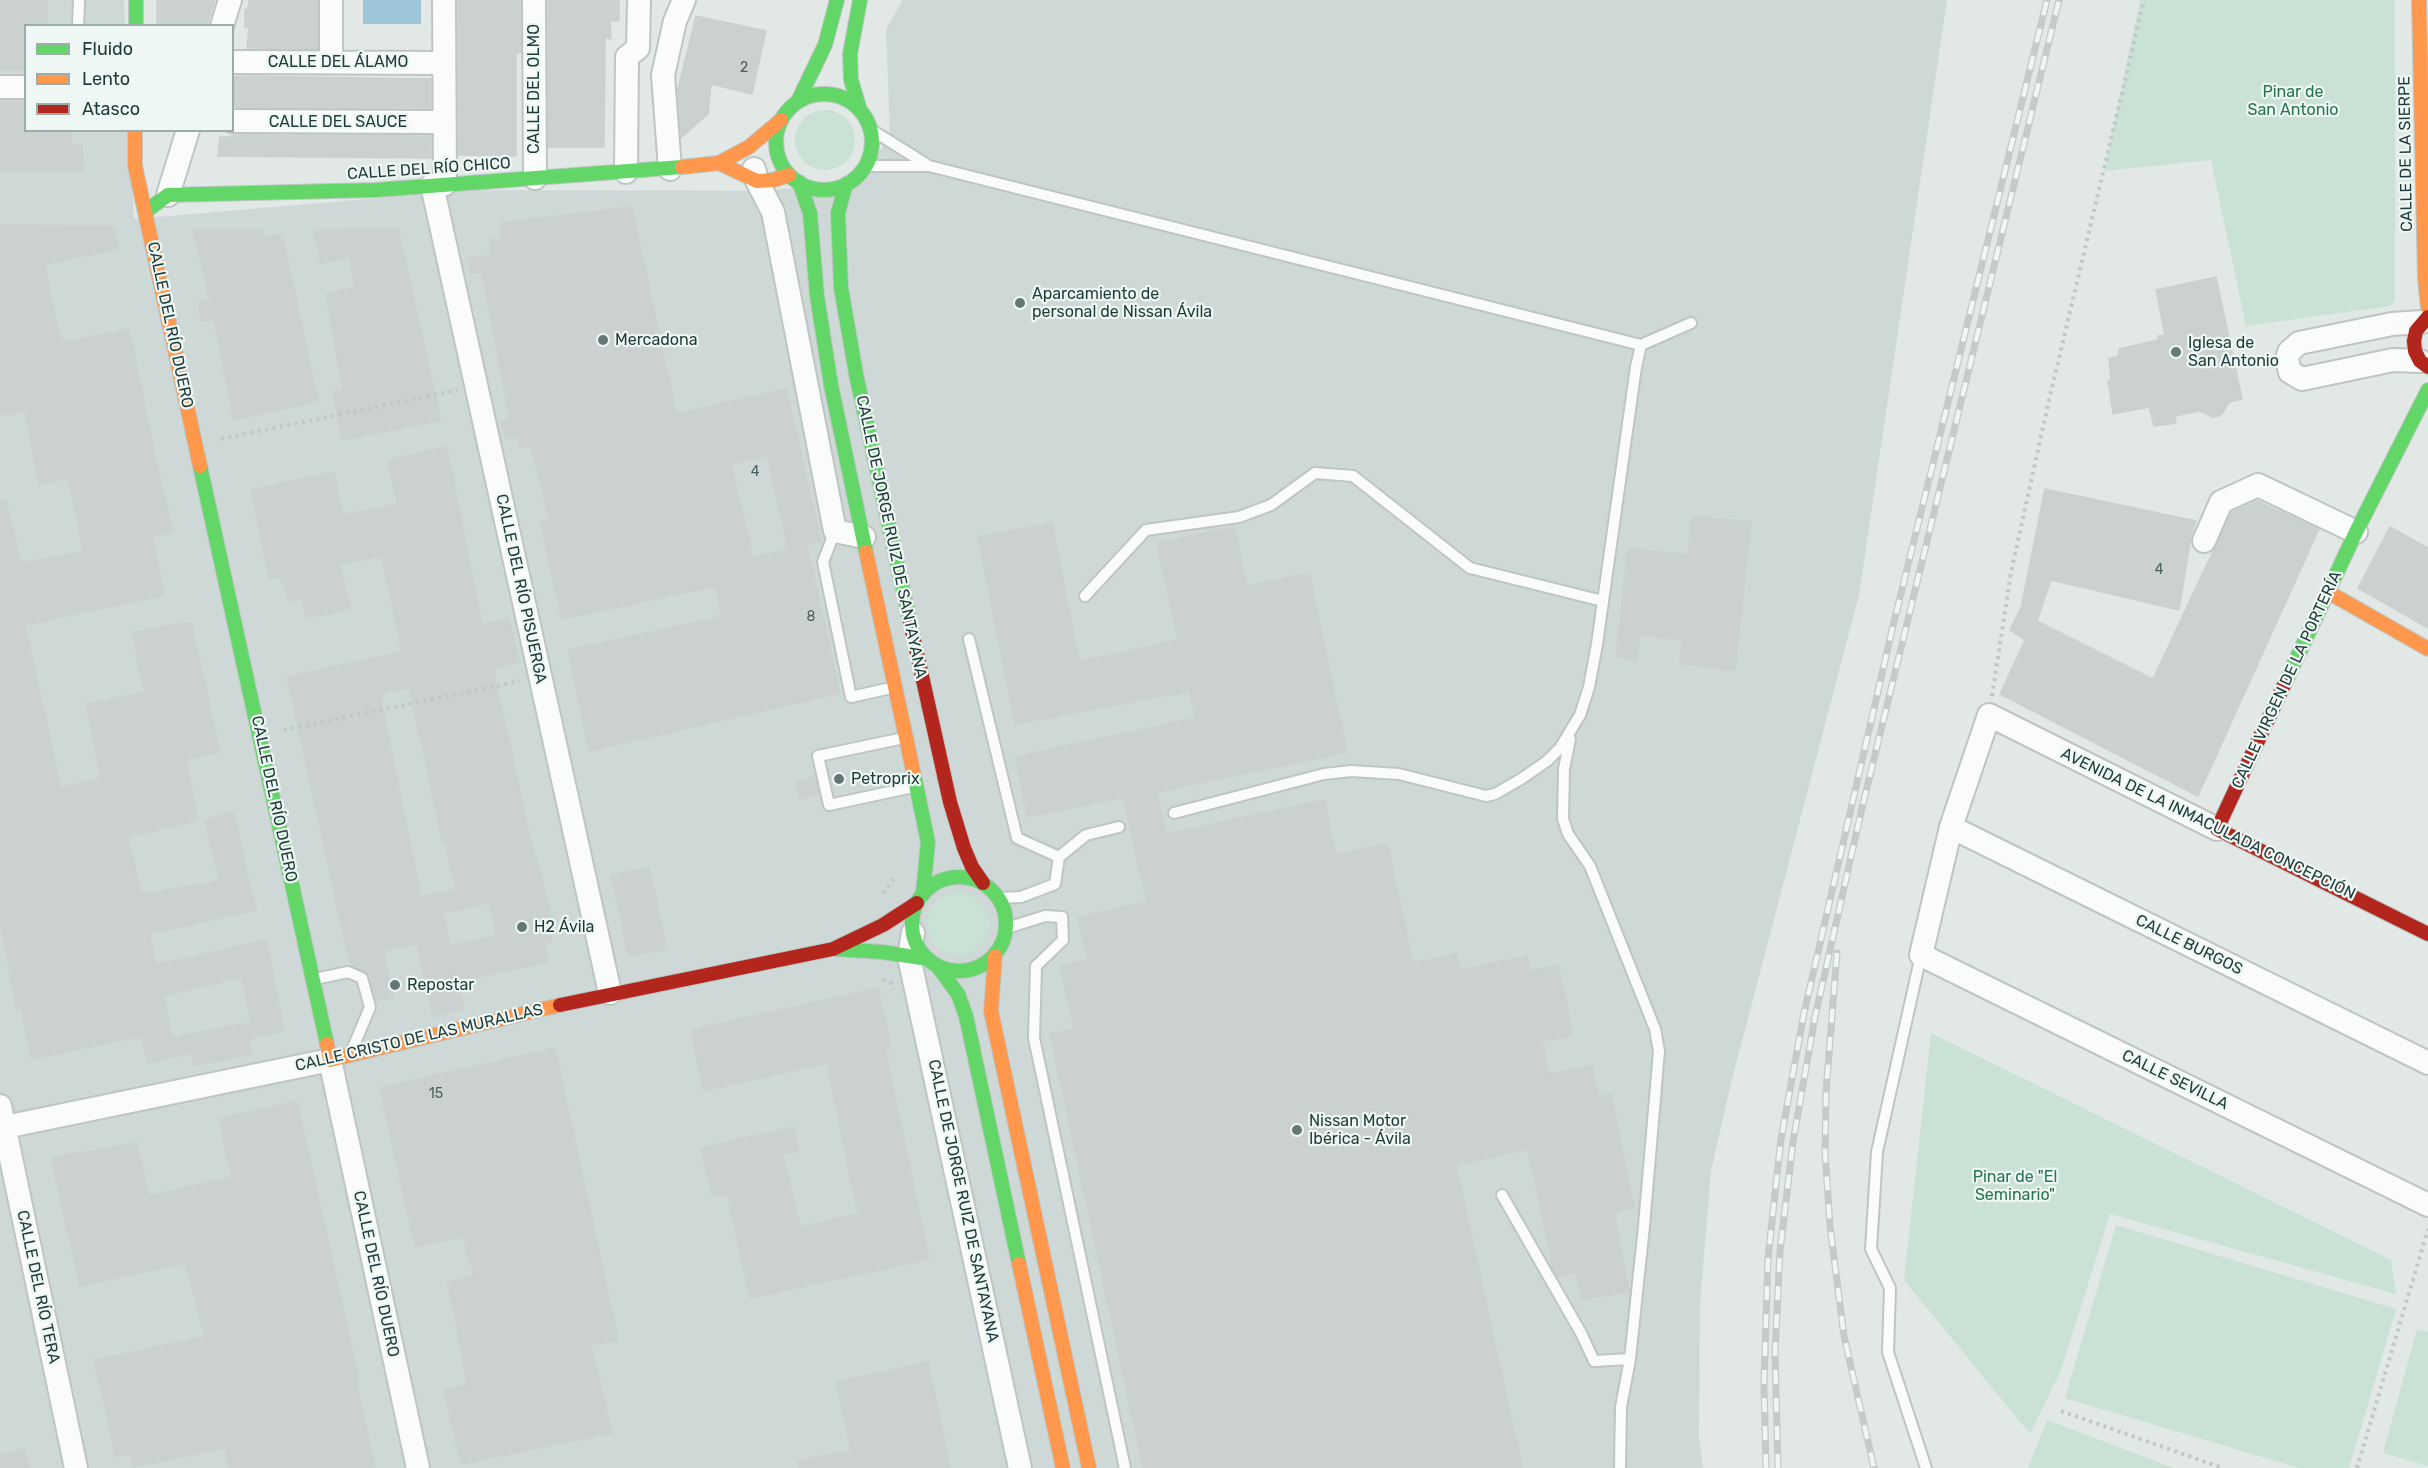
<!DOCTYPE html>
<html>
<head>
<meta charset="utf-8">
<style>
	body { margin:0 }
	#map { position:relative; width:2428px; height:1468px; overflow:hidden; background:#e1e8e6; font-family:Rubik,sans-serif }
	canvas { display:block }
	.legend { position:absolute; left:24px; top:24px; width:210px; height:108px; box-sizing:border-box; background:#eef7f4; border:2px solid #9baca9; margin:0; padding:8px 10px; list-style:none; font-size:18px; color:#1f3b39 }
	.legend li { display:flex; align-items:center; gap:12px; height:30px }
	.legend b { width:30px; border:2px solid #9baca9 }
</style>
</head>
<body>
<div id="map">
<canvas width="2428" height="1468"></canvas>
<ul class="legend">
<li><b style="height:8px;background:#63d668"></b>Fluido</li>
<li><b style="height:8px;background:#ff974d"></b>Lento</li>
<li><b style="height:8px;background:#b3261e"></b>Atasco</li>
</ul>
</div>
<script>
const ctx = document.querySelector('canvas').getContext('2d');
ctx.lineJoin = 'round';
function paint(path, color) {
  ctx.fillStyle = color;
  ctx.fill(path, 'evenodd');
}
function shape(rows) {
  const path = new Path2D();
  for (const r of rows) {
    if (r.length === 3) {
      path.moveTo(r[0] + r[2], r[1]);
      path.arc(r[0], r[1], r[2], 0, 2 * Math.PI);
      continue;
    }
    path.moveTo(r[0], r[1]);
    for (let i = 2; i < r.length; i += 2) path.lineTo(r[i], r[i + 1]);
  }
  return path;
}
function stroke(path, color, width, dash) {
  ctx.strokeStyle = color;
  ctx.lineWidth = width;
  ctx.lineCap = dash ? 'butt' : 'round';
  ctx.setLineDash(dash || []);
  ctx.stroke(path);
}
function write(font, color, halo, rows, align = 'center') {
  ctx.font = font + ' Rubik,sans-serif';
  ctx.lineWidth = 4.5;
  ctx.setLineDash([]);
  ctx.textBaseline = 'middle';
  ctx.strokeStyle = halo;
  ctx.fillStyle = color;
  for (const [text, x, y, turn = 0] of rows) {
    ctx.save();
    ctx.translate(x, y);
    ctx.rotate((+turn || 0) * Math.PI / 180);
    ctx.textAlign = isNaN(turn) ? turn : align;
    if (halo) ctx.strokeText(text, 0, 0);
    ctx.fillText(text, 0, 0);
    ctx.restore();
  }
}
const built = shape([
	[0,0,124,0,125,25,26,26,26,130,130,131,134,219,472,190,763,191,861,182,890,135,886,29,903,0,1947,0,1859,595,1731,1083,1711,1171,1700,1304,1699,1438,1703,1468,0,1468]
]);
const green = shape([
	[2140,0,2395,0,2395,301,2390,306,2246,326,2211,160,2104,171],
	[825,140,30],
	[958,924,31],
	[1931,1033,2391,1260,2396,1294,2110,1214,2061,1370,2030,1434,1904,1280],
	[2116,1225,2396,1309,2349,1468,2299,1468,2065,1398],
	[2417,1329,2428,1332,2428,1466,2383,1453],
	[2047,1420,2174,1468,2028,1468]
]);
const water = shape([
	[363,0,421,0,421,24,363,24]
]);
const building = shape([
	[0,0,47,0,47,26,26,26,26,69,0,69,0,0],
	[157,0,215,0,207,26,157,26,157,0],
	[249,0,318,0,318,49,247,49,249,27,245,28,245,9,248,9,249,0],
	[458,0,521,0,521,53,516,53,516,156,458,155,458,0],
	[548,0,619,0,619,21,610,21,611,39,605,37,604,147,548,147,548,0],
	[696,16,766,31,752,94,711,84,708,114,681,138,678,89,696,16],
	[246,76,431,79,431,108,232,108,232,77,246,76],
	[0,101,26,101,26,130,71,130,71,146,82,145,83,171,0,171,0,101],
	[232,135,431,135,431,158,218,156,220,137,232,137,232,135],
	[632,207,676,414,786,389,821,542,807,545,840,693,589,751,568,650,721,617,716,586,562,619,540,521,550,519,530,446,520,448,517,437,506,438,501,422,510,420,482,273,471,274,468,259,492,255,489,240,501,239,501,223,632,207],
	[767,456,789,550,753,557,731,464,767,456],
	[0,225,114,227,118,249,44,264,61,343,129,329,155,458,173,532,152,537,165,595,25,625,61,789,101,777,86,704,144,692,132,632,191,622,220,752,186,759,198,820,128,837,141,894,219,881,205,820,233,812,256,910,149,934,156,965,266,940,284,1031,249,1039,252,1054,194,1066,192,1053,148,1063,142,1036,31,1059,22,1010,17,1011,0,922,0,500,6,500,21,563,84,552,68,478,39,485,25,411,2,416,0,408,0,225],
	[242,977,251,1023,172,1037,163,996,242,977],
	[398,229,441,420,342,440,333,392,343,390,326,294,355,288,349,257,321,263,314,230,398,229],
	[193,230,263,230,265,238,282,234,318,401,234,420,214,320,201,322,198,302,210,301,193,230],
	[2216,277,2242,399,2229,402,2222,414,2218,416,2213,417,2200,411,2175,416,2176,423,2154,426,2149,407,2113,414,2108,380,2111,380,2109,359,2119,356,2119,349,2158,340,2158,336,2165,335,2156,290,2216,277],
	[447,447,482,624,509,619,519,662,493,668,528,829,552,918,548,918,552,940,545,942,548,962,458,981,464,1009,433,1017,417,944,383,951,394,997,376,1001,368,973,350,965,287,677,402,652,382,556,339,564,351,609,306,618,302,598,290,602,280,577,269,579,251,490,334,472,343,515,397,504,388,460,447,447],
	[410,688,443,845,446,845,456,889,421,897,380,694,410,688],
	[489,903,497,936,450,946,443,913,489,903],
	[2045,489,2196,521,2191,536,2179,610,2051,580,2037,621,2153,679,2231,513,2257,501,2319,529,2198,796,2000,694,2025,640,2010,630,2021,608,2045,489],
	[1692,516,1751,522,1735,670,1680,664,1683,640,1640,635,1637,660,1616,657,1628,548,1688,555,1692,516],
	[1052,523,1079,662,1178,640,1157,543,1234,527,1247,586,1309,573,1347,752,1157,792,1166,834,1324,800,1336,855,1387,843,1413,963,1457,954,1460,970,1527,956,1530,971,1558,965,1573,1035,1542,1041,1549,1074,1592,1066,1598,1097,1611,1094,1634,1208,1614,1213,1629,1291,1582,1300,1576,1272,1557,1276,1553,1268,1528,1149,1456,1165,1522,1468,1143,1468,1050,1034,1074,1029,1060,966,1088,960,1078,917,1147,902,1123,797,1028,817,1015,757,1195,718,1190,691,1015,724,978,537,1052,523],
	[2390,527,2428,548,2428,628,2358,588,2390,527],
	[815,777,819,794,799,799,795,782,815,777],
	[649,868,667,949,629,956,611,875,649,868],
	[878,988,891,1048,885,1049,929,1259,750,1298,727,1194,712,1196,701,1148,794,1127,798,1151,783,1154,800,1227,858,1214,827,1063,703,1091,691,1030,878,988],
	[555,1048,618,1340,591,1345,612,1433,461,1464,444,1390,468,1385,448,1283,474,1275,463,1237,415,1246,380,1088,555,1048],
	[297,1101,359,1380,356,1381,375,1468,229,1468,225,1448,133,1467,130,1454,116,1456,94,1360,205,1337,186,1263,80,1286,51,1158,137,1143,149,1196,232,1177,219,1119,297,1101],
	[928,1362,950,1468,799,1468,798,1461,851,1450,836,1382,928,1362],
	[25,1449,29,1468,0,1468,0,1455,25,1449]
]);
const path = shape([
	[221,439,457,390],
	[1992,696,2011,572,2050,396,2144,0],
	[284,730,520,681],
	[883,893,897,875],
	[883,979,891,983,893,990],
	[2061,1411,2223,1468],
	[2357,1468,2428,1229]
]);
const lane = shape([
	[78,26,79,0],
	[870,129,926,164],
	[866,166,929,166,1641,345,1691,323],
	[835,531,823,562,851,697,891,688],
	[1085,596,1146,530,1239,517,1271,505,1315,473,1353,476,1470,568,1603,601],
	[969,639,1017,838,1059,857],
	[904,738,818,756,829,805,913,787],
	[1570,739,1564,769,1563,819,1568,834,1590,866,1655,1029,1659,1051,1644,1226,1630,1359,1621,1407,1620,1468],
	[1174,813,1324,774,1351,771,1399,774,1486,796,1495,794,1521,779,1547,761,1560,748,1580,715,1589,687,1597,644,1636,367,1641,345],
	[999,898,1021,897,1055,884,1059,857,1086,835,1119,827],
	[1007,928,1045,916,1062,917,1063,940,1036,966,1034,1038,1125,1468],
	[1921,955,1877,1152,1871,1249,1890,1288,1888,1352,1926,1468],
	[315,979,348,972,362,978,370,1007,352,1050],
	[1502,1195,1581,1333,1594,1361,1630,1359]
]);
const street = shape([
	[444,0,445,184],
	[534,0,535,178],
	[222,26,230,0],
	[232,62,444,63],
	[331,62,331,0],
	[0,87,26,87],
	[232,121,444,122],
	[670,169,663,75,675,21,684,0],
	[754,169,757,181,773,212,835,531,864,537],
	[626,172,627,57,638,48,639,0],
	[432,185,610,993],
	[168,195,188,130],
	[2420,361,2393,360,2302,379,2290,372,2287,359,2289,352,2299,343,2392,324,2422,322],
	[2204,541,2221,502,2258,485,2356,532],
	[1951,827,2428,1063],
	[2217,829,1989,715,1951,827,1921,955,2428,1205],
	[913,933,909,957,1020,1468],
	[0,1106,76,1468],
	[5,1127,330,1060,418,1468]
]);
const fast = shape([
	[136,0,136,26],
	[860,0,850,54,851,80,860,110],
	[824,142,48],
	[798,101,825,45,837,0],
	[799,182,810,213,817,296,831,385,866,552],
	[846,184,838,213,841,288,857,379,910,622],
	[146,211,168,195,376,190,682,167],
	[200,466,327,1044],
	[2284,685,2356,532,2428,390],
	[914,775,928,842,923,893],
	[959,924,47],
	[834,949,882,952,928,959],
	[938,967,958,994,966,1016,1019,1264]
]);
const slow = shape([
	[2419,0,2425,278,2428,308],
	[135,130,135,166,200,466],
	[719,163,757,181,773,180,789,175],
	[682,167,719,163,749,147,781,120],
	[866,552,914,775],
	[2328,592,2428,649],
	[995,956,991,1011,1089,1468],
	[327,1044,330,1060,560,1005],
	[1019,1264,1063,1468]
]);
const jam = shape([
	[2428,317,2416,331,2414,341,2415,351,2420,361,2428,367],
	[910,622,950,802,964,848,972,867,983,883],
	[2284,685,2217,829,2428,934],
	[560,1005,833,949,883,925,917,903]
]);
const rail = shape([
	[1837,953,1826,1092,1825,1152,1830,1226,1844,1336,1874,1468],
	[1766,1468,1764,1384,1768,1258,1781,1139,1804,1013,1893,626,2047,0],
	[1778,1468,1775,1353,1780,1251,1793,1142,1815,1017,1862,808,2059,0]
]);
const markers = [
	[1020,303,6,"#637876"],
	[603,340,6,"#637876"],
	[2176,352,6,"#637876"],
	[839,779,6,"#637876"],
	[522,927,6,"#637876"],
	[395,985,6,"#637876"],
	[1297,1130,6,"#637876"]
];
const numberNames = [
	["2",744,68],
	["4",755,472],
	["4",2159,570],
	["8",811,617],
	["15",436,1094]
];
const streetNames = [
	["CALLE DEL ÁLAMO",338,62],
	["CALLE DEL OLMO",534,89,-90],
	["CALLE DEL SAUCE",338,122],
	["CALLE DE LA SIERPE",2406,154,-91],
	["CALLE DEL RÍO CHICO",429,169,-4],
	["CALLE DEL RÍO DUERO",170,325,78],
	["CALLE DE JORGE RUIZ DE SANTAYANA",891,537,78],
	["CALLE DEL RÍO PISUERGA",521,589,78],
	["CALLE VIRGEN DE LA PORTERÍA",2287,680,-65],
	["CALLE DEL RÍO DUERO",274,799,78],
	["AVENIDA DE LA INMACULADA CONCEPCIÓN",2208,824,26],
	["CALLE BURGOS",2189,945,26],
	["CALLE CRISTO DE LAS MURALLAS",419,1038,-13],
	["CALLE SEVILLA",2175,1080,26],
	["CALLE DE JORGE RUIZ DE SANTAYANA",963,1201,78],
	["CALLE DEL RÍO DUERO",376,1274,78],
	["CALLE DEL RÍO TERA",38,1287,78]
];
const parkNames = [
	["Pinar de",2293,92],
	["San Antonio",2293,110],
	["Pinar de \"El",2015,1177],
	["Seminario\"",2015,1195]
];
const poiNames = [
	["Aparcamiento de",1032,294],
	["personal de Nissan Ávila",1032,312],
	["Mercadona",615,340],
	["Iglesa de",2188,343],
	["San Antonio",2188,361],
	["Petroprix",851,779],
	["H2 Ávila",534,927],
	["Repostar",407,985],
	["Nissan Motor",1309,1121],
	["Ibérica - Ávila",1309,1139]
];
paint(built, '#ced9d7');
paint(green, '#c9e2d5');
paint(water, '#9ec6d9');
paint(building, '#cbd1d0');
stroke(building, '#cad1cf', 1.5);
stroke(lane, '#bec5c3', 14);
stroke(street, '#bec5c3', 26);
stroke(fast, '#bdc6c4', 16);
stroke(slow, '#bdc6c4', 16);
stroke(jam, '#bdc6c4', 16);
stroke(path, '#bfc8c8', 4, [3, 4.5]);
stroke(lane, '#fafcfb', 10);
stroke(street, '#fafcfb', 22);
stroke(fast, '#63d668', 14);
stroke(slow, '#ff974d', 14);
stroke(jam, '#b3261e', 14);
stroke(rail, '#c6cac9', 7);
stroke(rail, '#eef7f4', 4.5, [14]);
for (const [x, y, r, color] of markers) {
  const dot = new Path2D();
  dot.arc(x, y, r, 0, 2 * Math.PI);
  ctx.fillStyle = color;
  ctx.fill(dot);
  stroke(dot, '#eef7f4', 2);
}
write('14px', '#4a605f', null, numberNames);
write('16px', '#1f3b39', '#eef7f4', streetNames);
write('16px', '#277453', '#eef7f4', parkNames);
write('16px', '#1f3b39', '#eef7f4', poiNames, 'left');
</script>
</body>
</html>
